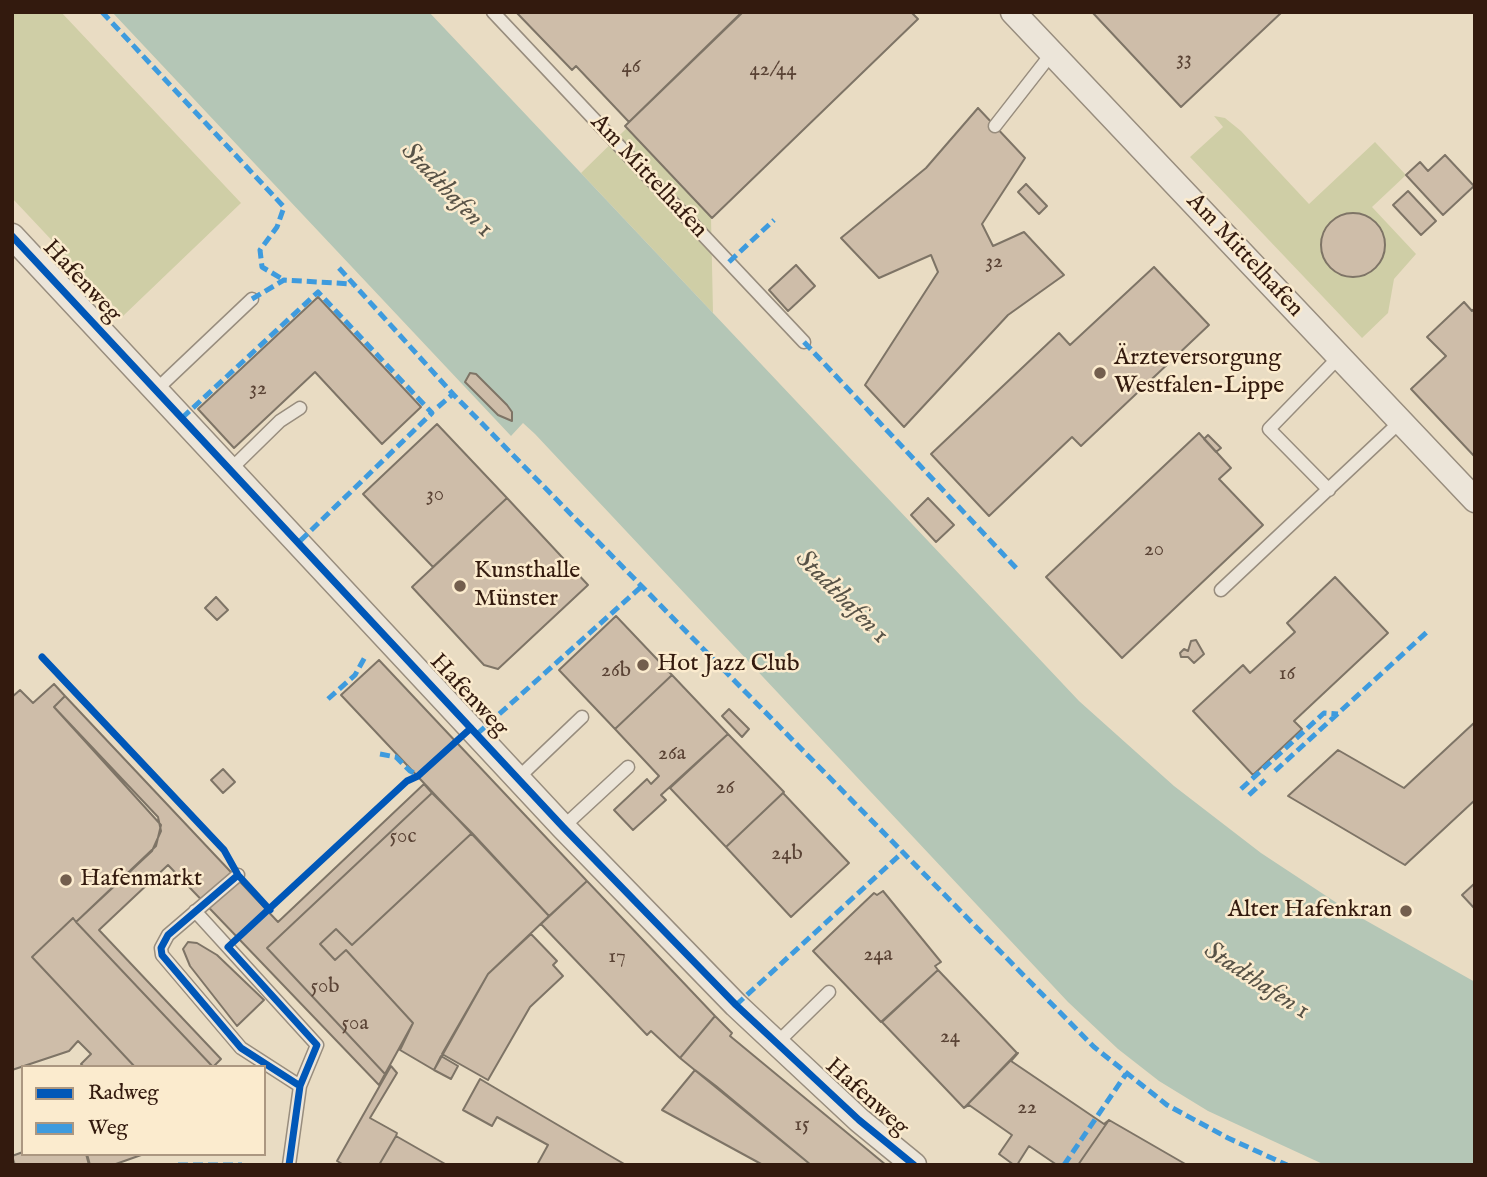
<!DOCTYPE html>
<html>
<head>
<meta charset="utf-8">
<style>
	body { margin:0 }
	#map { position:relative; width:1487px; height:1177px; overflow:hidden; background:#e9dcc3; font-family:"IM FELL English",serif }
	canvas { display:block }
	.frame { position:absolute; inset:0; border:14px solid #331a0e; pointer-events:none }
	.legend { position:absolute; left:21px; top:1065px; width:245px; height:91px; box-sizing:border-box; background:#fbebce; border:2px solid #ab9781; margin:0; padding:9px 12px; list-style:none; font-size:21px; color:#331a0e }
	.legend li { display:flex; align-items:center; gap:14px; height:35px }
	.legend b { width:35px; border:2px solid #ab9781 }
</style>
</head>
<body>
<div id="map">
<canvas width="1487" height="1177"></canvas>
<div class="frame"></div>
<ul class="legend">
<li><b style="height:9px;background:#0057b8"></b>Radweg</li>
<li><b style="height:9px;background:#3e9bde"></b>Weg</li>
</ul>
</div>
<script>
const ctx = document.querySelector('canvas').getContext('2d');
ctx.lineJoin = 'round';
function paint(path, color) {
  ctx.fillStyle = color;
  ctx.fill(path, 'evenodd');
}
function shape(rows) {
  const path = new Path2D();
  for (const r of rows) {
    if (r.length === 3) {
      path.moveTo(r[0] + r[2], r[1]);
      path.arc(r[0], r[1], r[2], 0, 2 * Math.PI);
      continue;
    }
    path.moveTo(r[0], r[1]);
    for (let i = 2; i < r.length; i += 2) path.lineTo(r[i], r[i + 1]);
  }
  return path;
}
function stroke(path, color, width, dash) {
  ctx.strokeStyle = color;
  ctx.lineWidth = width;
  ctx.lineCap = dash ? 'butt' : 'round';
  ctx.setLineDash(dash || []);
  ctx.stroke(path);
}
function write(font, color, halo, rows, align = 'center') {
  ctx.font = font + ' "IM FELL English",serif';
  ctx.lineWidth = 5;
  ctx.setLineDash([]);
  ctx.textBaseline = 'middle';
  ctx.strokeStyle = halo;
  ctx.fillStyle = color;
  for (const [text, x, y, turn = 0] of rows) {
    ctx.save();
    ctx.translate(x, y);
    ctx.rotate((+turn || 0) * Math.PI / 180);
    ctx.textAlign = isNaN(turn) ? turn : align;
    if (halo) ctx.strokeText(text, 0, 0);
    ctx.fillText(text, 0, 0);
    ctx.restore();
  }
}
const green = shape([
	[12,12,61,12,241,203,123,316,12,198],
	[718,39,711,217,713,313,581,173],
	[1214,116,1225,118,1241,131,1309,204,1375,142,1406,175,1372,207,1416,254,1394,279,1388,313,1362,338,1190,157,1223,127]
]);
const water = shape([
	[112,12,429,12,1079,701,1174,786,1261,853,1349,911,1475,982,1475,1165,1325,1165,1208,1111,1159,1081,1118,1049,1068,1002,535,434,523,423,511,436]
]);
const building = shape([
	[516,12,740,12,741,13,629,122,576,66,572,70,516,12],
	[911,12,918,19,712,218,625,126,743,12,911,12],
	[1092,12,1282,12,1181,107,1092,12],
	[978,108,1025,158,982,224,993,246,1024,232,1064,275,1008,315,904,427,865,385,938,272,931,255,879,278,841,238,926,168,978,108],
	[1445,155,1474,186,1443,215,1406,175,1420,162,1428,171,1445,155],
	[1026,184,1047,206,1039,214,1018,192,1026,184],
	[1408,191,1436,221,1421,235,1393,205,1408,191],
	[1353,245,32],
	[796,265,815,286,788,311,769,290,796,265],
	[1154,267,1209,325,1081,446,1072,437,989,516,931,454,1059,333,1070,345,1154,267],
	[318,297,421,407,382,444,315,372,234,448,198,409,318,297],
	[1464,302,1472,311,1475,308,1475,457,1411,389,1446,356,1427,337,1464,302],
	[470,373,476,374,507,405,512,412,512,421,498,415,465,382,470,373],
	[437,424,507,498,433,567,363,494,437,424],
	[1199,433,1231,468,1219,479,1263,525,1122,658,1046,577,1199,433],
	[1208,435,1221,448,1216,452,1204,439,1208,435],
	[507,498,588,585,498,669,484,665,412,587,507,498],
	[928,498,954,525,936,542,911,515,928,498],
	[1335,577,1388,633,1294,721,1302,729,1253,775,1193,711,1243,665,1250,673,1295,632,1287,623,1335,577],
	[216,597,228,610,217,620,205,608,216,597],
	[616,616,672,675,615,729,559,670,616,616],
	[1196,640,1204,654,1194,663,1188,657,1181,657,1180,653,1184,649,1188,651,1191,641,1196,640],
	[379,660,587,881,549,916,341,695,379,660],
	[672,675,728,734,661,795,666,800,633,830,614,810,647,779,651,784,659,776,615,729,672,675],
	[54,684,65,696,54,707,158,817,161,831,152,851,76,922,73,918,32,957,135,1067,84,1067,81,1064,91,1054,78,1041,69,1051,12,1070,12,697,20,690,33,703,54,684],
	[65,696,278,922,424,784,432,793,267,948,385,1074,379,1085,168,865,99,930,221,1059,213,1067,76,922,156,846,161,825,54,707,65,696],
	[729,709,749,729,742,737,722,716,729,709],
	[1475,722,1475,800,1405,865,1288,796,1338,750,1404,788,1475,722],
	[728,734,784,792,726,847,670,788,728,734],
	[223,769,235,782,223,793,211,780,223,769],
	[432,793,472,833,352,945,336,929,320,944,335,960,346,950,413,1023,385,1074,267,948,432,793],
	[783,793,849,863,791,917,726,847,783,793],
	[472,833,549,916,488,974,434,1070,400,1050,413,1023,346,950,335,960,320,944,336,929,352,945,472,833],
	[587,881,715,1016,680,1058,651,1031,647,1035,541,924,587,881],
	[1475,883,1475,909,1462,895,1475,883],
	[883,891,941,962,935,966,938,970,881,1022,813,951,874,893,877,895,883,891],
	[73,918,76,922,213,1067,135,1067,32,957,73,918],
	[531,934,557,961,553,965,563,976,530,1007,488,1080,442,1054,488,974,531,934],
	[188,942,197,943,217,955,264,1000,237,1026,190,966,183,949,188,942],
	[938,970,1017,1053,964,1108,882,1022,938,970],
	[715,1016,732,1033,730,1036,886,1165,811,1165,680,1058,715,1016],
	[1018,1053,1011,1061,1104,1124,1109,1120,1078,1165,1057,1165,1029,1146,1017,1165,1014,1165,999,1154,1012,1135,969,1105,964,1108,1018,1053],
	[441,1056,458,1066,451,1079,434,1070,441,1056],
	[391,1066,397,1073,370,1118,397,1133,396,1136,379,1165,344,1165,337,1161,391,1066],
	[695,1070,716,1086,811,1165,763,1165,662,1110,695,1070],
	[480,1079,607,1154,626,1165,537,1165,548,1145,497,1117,492,1126,463,1110,480,1079],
	[1109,1120,1187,1165,1078,1165,1109,1120],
	[396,1136,424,1152,447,1165,379,1165,396,1136],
	[23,1152,86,1154,89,1165,15,1165,12,1156,23,1152],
	[87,1154,144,1154,113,1165,90,1165,87,1154]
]);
const service = shape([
	[493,12,804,342],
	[995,126,1052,53],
	[156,390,252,299],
	[231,469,280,421,300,408],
	[1329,490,1269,429,1339,357],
	[1221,590,1401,421],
	[518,778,582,717],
	[563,827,628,767],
	[238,875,168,935,161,948,162,955,241,1048,300,1086],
	[195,911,317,1045,300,1086,289,1165],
	[777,1043,829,992]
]);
const minor = shape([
	[1013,12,1475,500],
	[12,236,563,827,736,1005,859,1120,914,1165]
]);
const quiet = shape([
	[102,12,284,207,277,227,260,250,262,267,284,280],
	[729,262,774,220],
	[339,268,453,394,1094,1047,1167,1105,1228,1138,1287,1165],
	[252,299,284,280,353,284],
	[804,342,1017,569],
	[438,407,453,394],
	[182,418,318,292,432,413,299,542],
	[328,699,355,675,365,657],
	[477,734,642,586],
	[380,754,396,757,410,771,419,775],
	[1275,771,1428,631],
	[1241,789,1324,713,1338,714],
	[1249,795,1265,780],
	[736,1005,903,852],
	[178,1165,242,1165],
	[1064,1165,1126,1074]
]);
const cycleway = shape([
	[12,236,563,827,736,1005,859,1120,914,1165],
	[42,657,224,850,238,875,270,910],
	[238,875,168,935,161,948,162,955,241,1048,300,1086],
	[289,1165,300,1086,317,1045,228,947,407,781,418,776,471,728]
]);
const markers = [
	[1100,373,7,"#735e4d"],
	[460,586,7,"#735e4d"],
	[643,665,7,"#735e4d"],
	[66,880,7,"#735e4d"],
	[1406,911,7,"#735e4d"]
];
const numberNames = [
	["33",1184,60],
	["46",631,68],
	["42/44",773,71],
	["32",994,263],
	["32",258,390],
	["30",435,496],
	["20",1154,551],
	["26b",616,672],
	["16",1287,675],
	["26a",672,755],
	["26",725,789],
	["50c",403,838],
	["24b",787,855],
	["24a",878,956],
	["17",617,958],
	["50b",325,988],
	["50a",355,1025],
	["24",950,1038],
	["22",1027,1109],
	["15",802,1126]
];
const streetNames = [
	["Am Mittelhafen",648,177,47],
	["Am Mittelhafen",1244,256,47],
	["Hafenweg",81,282,47],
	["Hafenweg",468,696,47],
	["Hafenweg",866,1098,42]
];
const poiNames = [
	["Ärzteversorgung",1114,359],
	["Westfalen-Lippe",1114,387],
	["Kunsthalle",474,572],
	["Münster",474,600],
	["Hot Jazz Club",657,665],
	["Hafenmarkt",80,880],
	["Alter Hafenkran",1392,911,"right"]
];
const waterNames = [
	["Stadthafen 1",446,191,46],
	["Stadthafen 1",841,598,45],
	["Stadthafen 1",1256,982,33]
];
paint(green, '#cfcea6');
paint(water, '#b4c6b6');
paint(building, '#cebda9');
stroke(building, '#7e7466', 2);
stroke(service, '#988d7e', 15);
stroke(minor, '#988d7e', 27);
stroke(service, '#ece5d9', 12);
stroke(minor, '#ece5d9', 24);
stroke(quiet, '#3e9bde', 5, [10, 5]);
stroke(cycleway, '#0057b8', 7);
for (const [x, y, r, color] of markers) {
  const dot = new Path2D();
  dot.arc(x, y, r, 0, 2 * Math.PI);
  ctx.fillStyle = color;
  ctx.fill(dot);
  stroke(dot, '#fbebce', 2.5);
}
write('21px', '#5a4335', null, numberNames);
write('24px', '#331a0e', '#fbebce', streetNames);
write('24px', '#331a0e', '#fbebce', poiNames, 'left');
write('italic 26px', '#585347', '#fbebce', waterNames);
</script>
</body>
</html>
